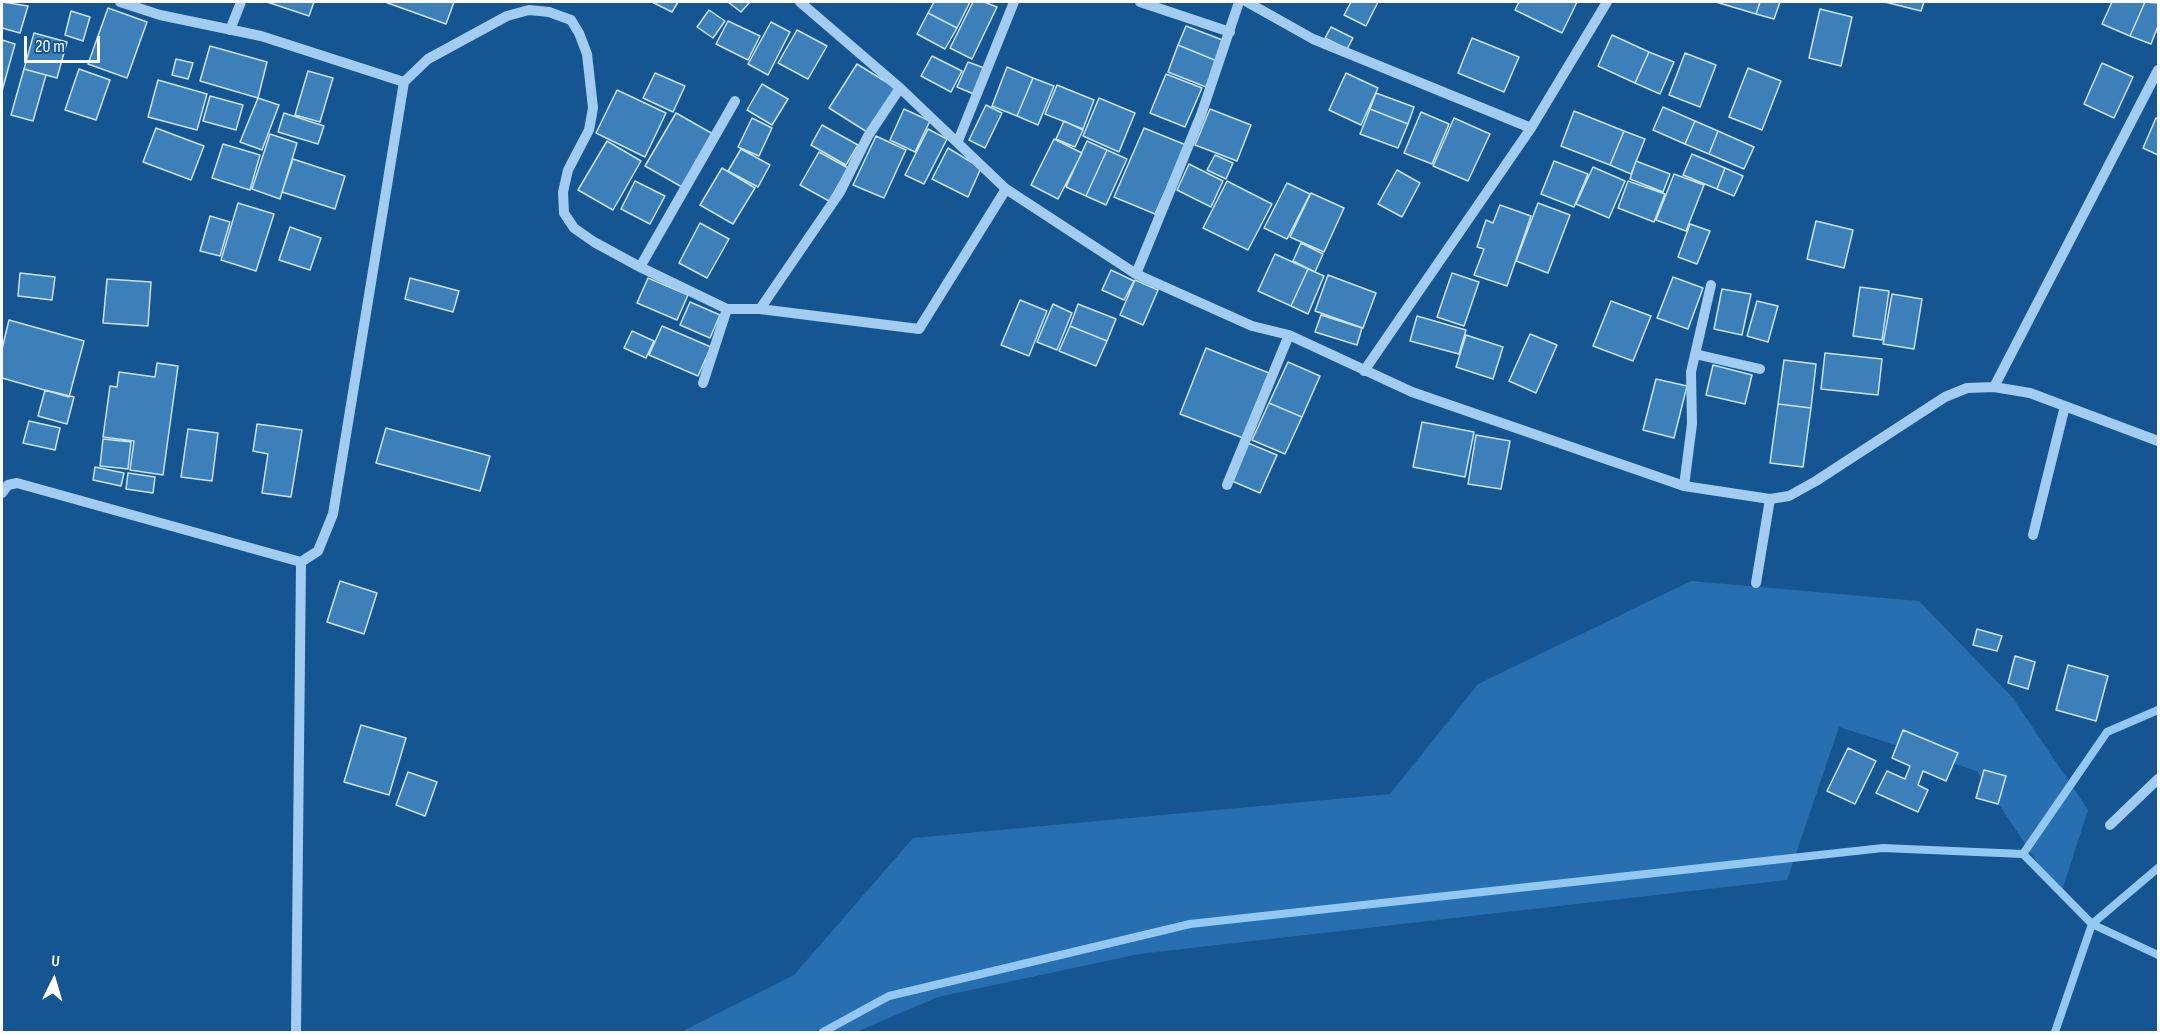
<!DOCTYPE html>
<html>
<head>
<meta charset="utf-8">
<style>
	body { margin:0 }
	#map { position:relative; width:2160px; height:1034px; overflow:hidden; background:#155591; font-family:"Sofia Sans Condensed",sans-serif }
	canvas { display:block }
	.frame { position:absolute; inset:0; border:3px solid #fff; pointer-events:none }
	.north { position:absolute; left:24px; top:950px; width:60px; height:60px; -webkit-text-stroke:4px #155591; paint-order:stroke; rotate:5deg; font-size:16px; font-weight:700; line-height:24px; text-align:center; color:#fff }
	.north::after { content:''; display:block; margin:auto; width:21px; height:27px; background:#fff; clip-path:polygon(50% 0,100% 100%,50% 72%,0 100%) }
	.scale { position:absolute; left:24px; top:36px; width:76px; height:27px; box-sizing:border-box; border:3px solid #fff; border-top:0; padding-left:8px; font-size:18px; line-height:21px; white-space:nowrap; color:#fff; -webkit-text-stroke:4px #155591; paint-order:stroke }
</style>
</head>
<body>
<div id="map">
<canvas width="2160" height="1034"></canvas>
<div class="frame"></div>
<div class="north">U</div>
<div class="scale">20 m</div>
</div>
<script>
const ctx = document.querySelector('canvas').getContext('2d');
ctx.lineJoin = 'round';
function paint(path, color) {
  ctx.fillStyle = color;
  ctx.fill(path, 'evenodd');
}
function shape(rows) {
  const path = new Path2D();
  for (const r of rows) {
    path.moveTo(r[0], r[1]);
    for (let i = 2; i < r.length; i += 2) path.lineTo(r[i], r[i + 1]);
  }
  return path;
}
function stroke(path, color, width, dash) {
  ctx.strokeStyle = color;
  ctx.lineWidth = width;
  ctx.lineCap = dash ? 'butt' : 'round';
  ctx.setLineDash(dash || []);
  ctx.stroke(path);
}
const green = shape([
	[1691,581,1919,601,2013,698,2088,810,2060,897,1977,771,1839,727,1787,880,1139,954,938,997,856,1032,681,1032,794,975,913,838,1390,794,1478,684]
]);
const stream = shape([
	[2023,854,2107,732,2158,710],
	[823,1032,889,996,1190,924,1883,848,2023,854,2092,924,2158,955],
	[2055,1032,2092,924,2158,868]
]);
const building = shape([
	[2,2,28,6,20,33,2,28,2,2],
	[267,2,314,2,309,16,267,2],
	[385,2,454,2,446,24,385,2],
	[652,2,678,2,672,12,652,2],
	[728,2,750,2,741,12,728,2],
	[934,2,970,2,957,28,928,13,934,2],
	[973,2,984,2,997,7,972,59,950,48,973,2],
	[1351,2,1378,2,1366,26,1344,15,1351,2],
	[1519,2,1577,2,1562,33,1515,10,1519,2],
	[1716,2,1760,2,1756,14,1716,2],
	[1760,2,1780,2,1774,19,1756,14,1760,2],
	[1885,2,1924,2,1921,11,1885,2],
	[2112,2,2145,2,2130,36,2102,24,2112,2],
	[2145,2,2158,3,2158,26,2151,44,2130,36,2145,2],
	[108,8,147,22,127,78,88,64,108,8],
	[1820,9,1852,17,1841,66,1809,58,1820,9],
	[709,10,725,21,713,38,697,27,709,10],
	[71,11,90,17,83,41,65,35,71,11],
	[928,13,957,28,945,49,917,34,928,13],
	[728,21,760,36,748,60,716,44,728,21],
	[771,22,790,32,768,75,748,64,771,22],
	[1186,26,1225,41,1217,61,1178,45,1186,26],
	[1331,27,1353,38,1347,49,1325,38,1331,27],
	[797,30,827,46,808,79,778,63,797,30],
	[34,33,67,42,57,78,24,69,34,33],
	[1612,35,1649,52,1635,83,1598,66,1612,35],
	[1472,38,1519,57,1504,92,1458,73,1472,38],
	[2,40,15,44,2,91,2,40],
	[1178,45,1217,61,1206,87,1168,72,1178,45],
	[210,46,267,62,258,98,200,81,210,46],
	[1649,52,1674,62,1660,94,1635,83,1649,52],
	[1685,53,1716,65,1700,107,1669,95,1685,53],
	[932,56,962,71,951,92,921,76,932,56],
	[176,59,193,63,188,79,172,75,176,59],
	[968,62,987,69,976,95,957,87,968,62],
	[2102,63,2133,77,2114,118,2084,104,2102,63],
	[857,64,896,88,867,132,829,108,857,64],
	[1007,67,1033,78,1017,116,992,106,1007,67],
	[1748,68,1781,81,1762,130,1729,117,1748,68],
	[24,69,46,75,33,121,11,115,24,69],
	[79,69,110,80,96,120,65,110,79,69],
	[308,71,333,78,320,122,295,115,308,71],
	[655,73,685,86,673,112,643,98,655,73],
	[1346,73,1378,88,1361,125,1329,110,1346,73],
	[1166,74,1202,88,1185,127,1150,113,1166,74],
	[1033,78,1054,86,1038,125,1017,116,1033,78],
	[158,80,207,94,197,130,148,117,158,80],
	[762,84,788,99,772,125,747,110,762,84],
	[1057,85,1094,100,1083,129,1045,114,1057,85],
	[617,90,666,113,645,157,596,133,617,90],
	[1376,93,1414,107,1408,124,1370,109,1376,93],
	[210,96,243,105,236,130,203,121,210,96],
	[258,98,279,105,262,150,240,142,258,98],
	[1099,98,1135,113,1119,152,1083,136,1099,98],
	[986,105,1002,113,985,148,969,140,986,105],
	[1663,107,1695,121,1685,144,1653,130,1663,107],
	[904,109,930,121,915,152,890,140,904,109],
	[1210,109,1251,125,1237,161,1195,145,1210,109],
	[1370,109,1408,124,1398,148,1360,134,1370,109],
	[1574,111,1624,131,1610,165,1561,146,1574,111],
	[1421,112,1449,124,1432,164,1404,153,1421,112],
	[284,113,324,126,318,144,278,132,284,113],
	[676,113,713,134,682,187,645,166,676,113],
	[752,118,772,128,759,156,738,147,752,118],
	[1454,118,1490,134,1468,181,1433,166,1454,118],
	[2156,118,2158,119,2158,155,2143,148,2156,118],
	[1064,121,1083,130,1075,147,1056,139,1064,121],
	[1695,121,1718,131,1709,154,1685,144,1695,121],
	[822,125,858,145,846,165,811,145,822,125],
	[156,128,204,146,191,180,143,162,156,128],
	[1144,128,1186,145,1155,214,1114,197,1144,128],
	[928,129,947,139,924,184,905,175,928,129],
	[1624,131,1645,139,1631,174,1610,165,1624,131],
	[1718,131,1754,147,1744,169,1709,154,1718,131],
	[270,134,297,143,280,199,252,189,270,134],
	[876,136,906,150,884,198,853,185,876,136],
	[1054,139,1082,153,1058,199,1031,185,1054,139],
	[607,141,641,161,613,210,578,190,607,141],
	[1087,141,1107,150,1086,196,1066,187,1087,141],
	[223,144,260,155,250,190,212,178,223,144],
	[948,148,981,168,968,197,932,179,948,148],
	[741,149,770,165,758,187,728,171,741,149],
	[1107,150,1127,159,1106,205,1086,196,1107,150],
	[819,152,848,168,829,201,800,185,819,152],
	[1692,154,1725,168,1717,189,1683,175,1692,154],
	[1215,155,1233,163,1226,179,1207,170,1215,155],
	[293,159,345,176,335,209,282,192,293,159],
	[1554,161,1588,174,1574,207,1541,194,1554,161],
	[1636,161,1670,174,1663,192,1630,179,1636,161],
	[1189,164,1223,181,1211,207,1177,190,1189,164],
	[1593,167,1625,181,1609,218,1576,204,1593,167],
	[722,168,755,188,733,224,700,205,722,168],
	[1725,168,1743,176,1734,196,1717,189,1725,168],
	[1397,170,1420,183,1402,217,1378,204,1397,170],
	[1674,174,1704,185,1686,231,1656,220,1674,174],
	[635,181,665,196,650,224,621,209,635,181],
	[1227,181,1272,204,1248,250,1203,228,1227,181],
	[1628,181,1665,194,1654,222,1618,208,1628,181],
	[1287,183,1310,194,1287,239,1264,228,1287,183],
	[1311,193,1344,208,1324,252,1290,237,1311,193],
	[238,203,274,214,256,271,221,260,238,203],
	[1538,203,1570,215,1548,273,1516,261,1538,203],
	[1500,205,1531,216,1507,286,1474,275,1484,249,1477,247,1486,220,1493,223,1500,205],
	[210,216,230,222,220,256,200,251,210,216],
	[1816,221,1853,230,1844,268,1807,259,1816,221],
	[700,223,729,239,707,278,679,263,700,223],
	[1690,224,1710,231,1697,264,1678,257,1690,224],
	[290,227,321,238,310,270,279,260,290,227],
	[1301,243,1323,254,1315,272,1293,261,1301,243],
	[1275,254,1308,269,1291,306,1258,291,1275,254],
	[1308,269,1324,276,1308,314,1291,306,1308,269],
	[1111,270,1134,281,1124,300,1102,290,1111,270],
	[20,273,55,277,52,300,18,296,20,273],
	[1452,273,1479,282,1464,326,1437,317,1452,273],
	[1328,275,1376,293,1363,328,1315,311,1328,275],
	[1673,277,1703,288,1688,329,1657,318,1673,277],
	[410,278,459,291,453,312,405,299,410,278],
	[648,278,688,295,677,320,637,303,648,278],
	[107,279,151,282,148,326,103,323,107,279],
	[1135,280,1158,290,1143,325,1120,315,1135,280],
	[1860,287,1889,291,1882,340,1853,336,1860,287],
	[1722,289,1751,294,1742,335,1714,329,1722,289],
	[1892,294,1922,299,1914,349,1883,344,1892,294],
	[1020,300,1047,311,1029,356,1001,345,1020,300],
	[1611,301,1651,316,1633,361,1593,346,1611,301],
	[1757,301,1778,306,1768,342,1747,336,1757,301],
	[690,302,720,315,710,338,680,325,690,302],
	[1053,304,1072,313,1057,350,1037,342,1053,304],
	[1078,304,1116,319,1107,341,1070,326,1078,304],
	[1321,315,1362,328,1357,345,1315,332,1321,315],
	[1417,316,1466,330,1459,354,1410,341,1417,316],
	[9,320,84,341,69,397,2,378,2,349,9,320],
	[662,326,711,347,698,376,649,355,662,326],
	[1070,326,1107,341,1096,366,1059,351,1070,326],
	[632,331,654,341,646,358,624,348,632,331],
	[1530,334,1557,345,1536,393,1509,381,1530,334],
	[1466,335,1503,347,1493,379,1456,367,1466,335],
	[1206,348,1269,373,1243,438,1180,414,1206,348],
	[1825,353,1882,359,1878,395,1821,389,1825,353],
	[1784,360,1816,364,1811,408,1778,404,1784,360],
	[1288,362,1320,376,1302,417,1269,403,1288,362],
	[157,363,178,366,163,475,130,470,134,441,103,437,110,386,117,387,119,372,155,377,157,363],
	[1713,365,1752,375,1745,404,1706,395,1713,365],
	[1656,379,1687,386,1674,438,1643,430,1656,379],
	[45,390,74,397,67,424,38,416,45,390],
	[1269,403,1302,417,1285,454,1252,440,1269,403],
	[1778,404,1811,408,1803,467,1770,463,1778,404],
	[29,421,60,428,55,450,23,443,29,421],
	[1422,422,1474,432,1465,477,1413,467,1422,422],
	[257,424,302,430,291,497,262,493,268,454,253,451,257,424],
	[386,428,490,456,480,491,376,463,386,428],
	[188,429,218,433,212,481,181,477,188,429],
	[1476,435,1510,441,1501,489,1468,484,1476,435],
	[103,439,131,442,128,469,100,466,103,439],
	[1248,443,1277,455,1260,493,1232,481,1248,443],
	[95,467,124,473,121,486,93,480,95,467],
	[128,473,155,477,153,493,126,489,128,473],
	[340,581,377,593,364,634,327,622,340,581],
	[1977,629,2002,636,1997,651,1973,645,1977,629],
	[2015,656,2035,662,2028,689,2008,683,2015,656],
	[2068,665,2108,676,2096,721,2056,710,2068,665],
	[361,725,406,738,389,795,344,782,361,725],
	[1903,730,1958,753,1946,781,1923,771,1918,785,1928,790,1918,812,1876,793,1887,771,1905,779,1910,766,1892,758,1903,730],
	[1848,748,1876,761,1855,804,1827,791,1848,748],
	[1984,770,2006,776,1998,804,1976,798,1984,770],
	[408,772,437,782,425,816,396,805,408,772]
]);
const minor = shape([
	[120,2,160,15,261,36,404,82],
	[800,2,900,88,1006,189,1136,274,1252,326,1289,335,1412,392,1684,486,1770,499,1789,496,1816,481,1945,397,1967,388,1994,387,2030,393,2158,441],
	[1140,2,1230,32],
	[1247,2,1313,39,1531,128],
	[230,30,241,2],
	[958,141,1014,2],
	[640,267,735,101],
	[1136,274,1201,115,1239,2],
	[760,309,840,192,868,136,900,88],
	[1695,354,1760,369],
	[1364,371,1531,128,1607,2],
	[703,383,727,309],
	[1994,387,2158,70],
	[1227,485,1289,335],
	[1684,486,1692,424,1691,372,1711,285],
	[2,493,8,485,17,483,301,562,318,551,333,514,404,82,428,59,507,16,529,10,549,12,571,20,579,33,587,54,593,108,589,130,568,170,563,192,564,213,574,228,594,242,640,267,727,309,760,309,919,329,1006,189],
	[2033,535,2065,406],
	[1756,583,1770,499],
	[2110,825,2158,779],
	[296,1032,301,562]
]);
paint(green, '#276fb0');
stroke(stream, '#94c8f4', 8);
paint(building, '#3d7fb9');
stroke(building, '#c9e4fc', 1.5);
stroke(minor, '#a2ccf1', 10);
</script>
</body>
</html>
